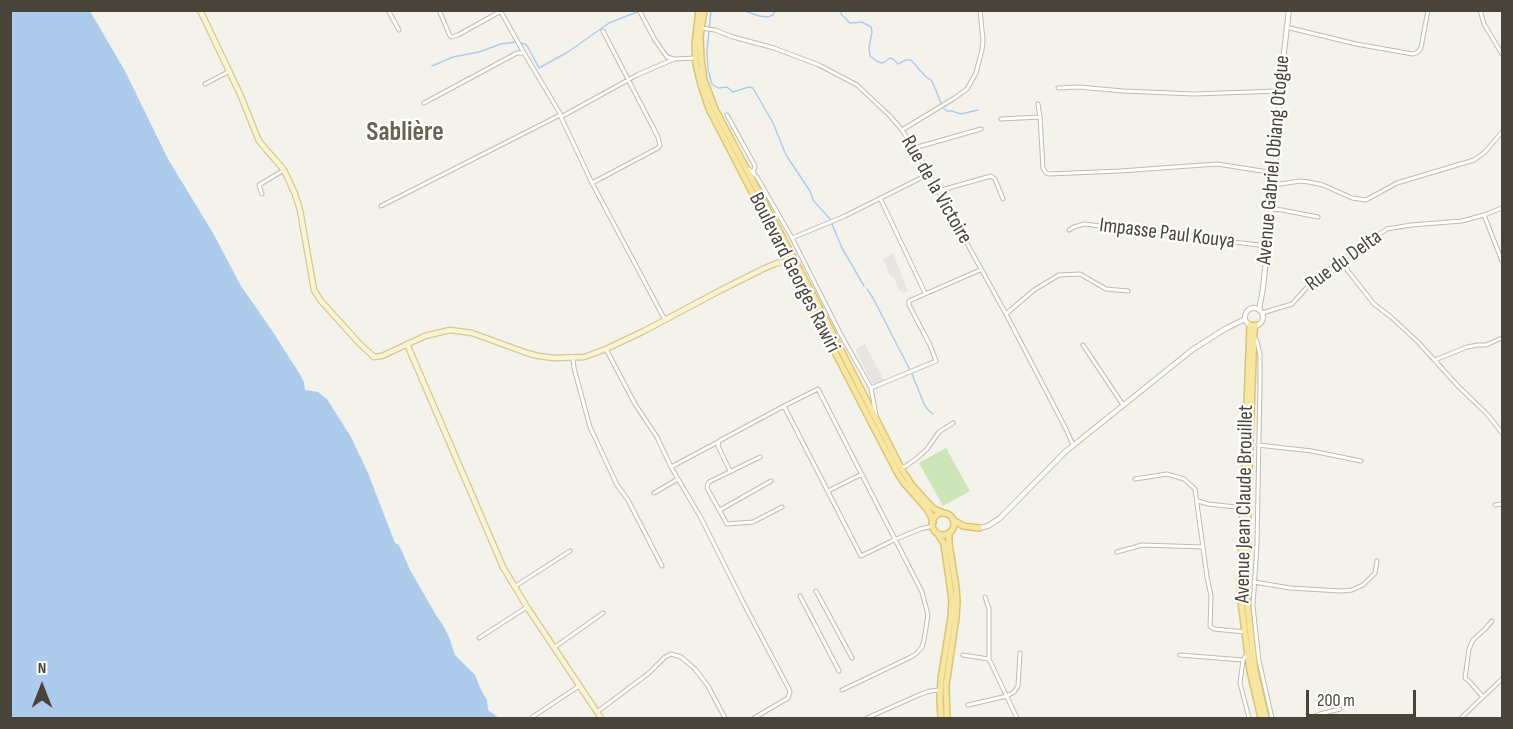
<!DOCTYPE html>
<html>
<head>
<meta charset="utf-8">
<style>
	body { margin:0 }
	#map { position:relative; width:1513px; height:729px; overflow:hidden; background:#f4f3eb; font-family:"Sofia Sans Condensed",sans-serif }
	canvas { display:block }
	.frame { position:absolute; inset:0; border:12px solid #48443a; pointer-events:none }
	.north { position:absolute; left:12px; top:657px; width:60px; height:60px; -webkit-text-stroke:4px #fff; paint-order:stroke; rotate:0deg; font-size:16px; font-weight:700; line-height:24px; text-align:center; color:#48443a }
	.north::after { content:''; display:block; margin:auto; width:21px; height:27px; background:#48443a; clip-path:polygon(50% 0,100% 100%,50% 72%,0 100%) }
	.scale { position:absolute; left:1306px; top:690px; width:110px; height:27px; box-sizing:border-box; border:3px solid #48443a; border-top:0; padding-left:8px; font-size:18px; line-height:21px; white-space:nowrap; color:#48443a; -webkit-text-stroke:4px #fff; paint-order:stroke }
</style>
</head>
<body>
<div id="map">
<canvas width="1513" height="729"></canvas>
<div class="frame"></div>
<div class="north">N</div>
<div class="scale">200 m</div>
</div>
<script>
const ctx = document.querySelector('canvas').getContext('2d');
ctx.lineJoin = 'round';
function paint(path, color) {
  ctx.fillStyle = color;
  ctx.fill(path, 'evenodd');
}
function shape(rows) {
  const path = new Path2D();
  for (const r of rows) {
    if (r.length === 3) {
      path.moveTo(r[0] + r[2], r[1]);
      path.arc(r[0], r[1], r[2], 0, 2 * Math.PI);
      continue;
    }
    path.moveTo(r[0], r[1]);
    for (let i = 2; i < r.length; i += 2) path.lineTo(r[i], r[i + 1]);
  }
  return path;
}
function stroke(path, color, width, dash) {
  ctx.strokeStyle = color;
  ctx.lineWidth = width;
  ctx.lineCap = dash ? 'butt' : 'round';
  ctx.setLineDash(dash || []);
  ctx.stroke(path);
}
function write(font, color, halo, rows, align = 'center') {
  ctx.font = font + ' "Sofia Sans Condensed",sans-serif';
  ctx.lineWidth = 4.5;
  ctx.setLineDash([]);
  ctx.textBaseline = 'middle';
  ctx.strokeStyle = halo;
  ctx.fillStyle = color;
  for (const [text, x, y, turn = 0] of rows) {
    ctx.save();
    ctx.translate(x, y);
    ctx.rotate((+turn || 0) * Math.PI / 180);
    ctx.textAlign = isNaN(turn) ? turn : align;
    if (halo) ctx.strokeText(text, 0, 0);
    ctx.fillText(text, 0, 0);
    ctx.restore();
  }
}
const green = shape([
	[946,448,970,491,943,506,919,463]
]);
const parking = shape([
	[893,253,908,291,902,293,901,290,899,291,894,278,890,276,883,259],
	[865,344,884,380,876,384,872,383,856,351,857,348]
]);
const water = shape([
	[10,11,90,11,125,71,168,159,213,233,241,286,271,329,301,376,304,382,305,390,318,392,327,399,351,437,368,473,395,543,398,544,401,549,410,570,436,615,443,625,449,637,455,655,475,675,481,690,487,700,488,710,499,718,11,718]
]);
const stream = shape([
	[711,10,707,51,708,70,712,84,718,88,727,87,733,92,749,87,753,88,773,123,786,155,810,191,813,200,830,219],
	[742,10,759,16,768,17,773,15,775,10],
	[803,10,810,10],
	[841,10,841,14,850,23,862,22,871,27,872,32,869,48,870,56,878,62,883,63,890,58,893,59,898,64,906,60,911,60,925,76,932,81,941,103],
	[521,43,525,44,528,47,539,68,568,52,609,23,637,12],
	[432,66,453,57,479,52,501,44,516,42],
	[943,108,947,111,952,111,961,114,978,110],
	[832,224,842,248,864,286],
	[867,289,873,298,910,370],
	[912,374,924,404,929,411,933,414]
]);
const minor = shape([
	[388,10,399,30],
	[439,10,450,36,452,37,458,35,503,10],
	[639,10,655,40,667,57,674,59,696,58],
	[1480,10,1484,24,1502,54],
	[501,12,524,53],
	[1286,27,1356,44,1413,54,1418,52,1421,48,1428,10],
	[701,28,715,30,733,37,774,48,819,65,857,85,890,116,902,130,926,168,938,191,1006,314,1066,429,1073,445],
	[205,84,230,71],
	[1058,88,1078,87,1123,91,1194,94,1280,91],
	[424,103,517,53,524,53,561,115],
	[1038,104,1040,117],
	[727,115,755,166,753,173],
	[1001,119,1040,117,1043,168,1046,173,1049,174,1120,171,1217,164,1275,173],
	[902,130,953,99,967,89,976,73,982,50,983,40,980,10],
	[914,148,981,129],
	[749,169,757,177,792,238,840,333,871,388,876,415],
	[592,183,658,148,660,145,658,137,603,31],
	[1274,185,1300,181,1309,182,1323,185,1352,198,1366,200,1397,183,1474,160,1485,152,1502,132],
	[938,191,991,176,995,179,1003,199],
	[262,194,259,185,284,170],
	[880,198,925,293],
	[381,206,560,115],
	[1271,209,1282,210,1318,217],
	[1484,215,1502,261],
	[1069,230,1074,227,1084,224,1267,246],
	[792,238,845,216,929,174],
	[1341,262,1374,304,1391,317,1418,342,1458,386,1487,414,1502,433],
	[1262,313,1292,304,1310,284,1354,251,1387,229,1411,225,1462,221,1484,215,1502,208],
	[1006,314,1034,290,1059,275,1080,274,1106,289,1128,291],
	[665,320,592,183,561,117,637,75,674,59],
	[1255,338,1257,341,1260,355,1260,384,1257,544,1253,606,1259,661,1272,718],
	[1083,345,1123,405],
	[606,349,635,404,657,437,671,467,701,518,744,604,789,689,790,692,788,698,754,718],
	[573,358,574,368,590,427,617,485,628,500,662,566],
	[1435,360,1467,347,1478,345,1486,345,1502,338],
	[871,388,936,361,930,345,909,305,909,301,980,270],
	[784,406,861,556,894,540,920,529,933,526],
	[1258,445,1312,451,1361,461],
	[760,457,709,482,708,484,707,488,727,524,753,522,782,507],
	[671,467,718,442],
	[901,468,906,466,916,459,927,449,939,432,953,423],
	[730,471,718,446,719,441,784,406,818,389,922,592,928,615,924,640,922,647,917,653,911,657,842,690],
	[1135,479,1167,474,1184,479,1195,489,1207,577,1211,596,1210,626,1214,629,1245,632],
	[828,491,862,474],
	[654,493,678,479],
	[1198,501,1208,504,1236,507,1243,507],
	[1495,505,1502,504],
	[720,510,771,481],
	[1117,552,1142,545,1203,547],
	[1254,582,1290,588,1341,591,1352,590,1363,585,1375,573,1377,561],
	[514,587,570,551],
	[816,591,852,658],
	[800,596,839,671],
	[985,597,989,609,989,659,1017,718],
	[479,638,527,607],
	[555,647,603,613],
	[1247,654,1243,660,1240,683,1249,718],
	[963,655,989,659],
	[1180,655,1243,660],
	[1483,697,1469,681,1465,678,1469,649,1473,640,1485,629,1492,621],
	[968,705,1007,696,1014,692,1018,686,1020,653],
	[597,712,649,673,665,657,671,654,681,657,695,669,708,686,725,718],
	[531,718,579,686],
	[867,718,921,694,930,691,940,690],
	[1310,718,1320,714,1340,709],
	[1461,718,1502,679]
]);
const tertiary = shape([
	[1254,317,9],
	[1259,310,1263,288,1274,185,1282,69,1289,10],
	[979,528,988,526,1000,518,1065,452,1192,350,1225,329,1245,319]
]);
const secondary = shape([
	[200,10,240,94,259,141,284,170,295,194,300,210,314,290,321,301,359,343,374,357,382,356,425,336,450,330,472,333,527,353,538,356,554,358,584,357,606,349,644,331,721,290,763,269,777,263,785,262,789,264],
	[407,344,503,567,527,607,601,718]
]);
const primary = shape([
	[699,10,695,44,696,64,701,85,709,109,897,472,904,483,927,509,931,516,933,522],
	[704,10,700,37,701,59,704,80,715,109,817,303,901,468,911,484,927,502,934,509,943,513],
	[1250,325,1240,594,1250,671,1261,718],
	[1255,325,1254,332,1249,468,1246,593,1255,671,1266,718],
	[943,524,11],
	[953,520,963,526,979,528],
	[938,534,944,544,952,600,951,617,941,679,940,700,941,718],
	[947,718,946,685,956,618,957,601,956,587,949,544,949,533]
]);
const streetNames = [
	["Avenue Gabriel Obiang Otogue",1274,160,-85],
	["Rue de la Victoire",936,190,60],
	["Impasse Paul Kouya",1167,234,7],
	["Rue du Delta",1344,261,-36],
	["Boulevard Georges Rawiri",794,273,63],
	["Avenue Jean Claude Brouillet",1245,504,-89]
];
const districtNames = [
	["Sablière",405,133]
];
paint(green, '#cde5b8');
paint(parking, '#e7e5e2');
paint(water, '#adccec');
stroke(stream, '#adccec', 1.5);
stroke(minor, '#bfbbae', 5);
stroke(tertiary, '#bfbbae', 6);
stroke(secondary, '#d0c89f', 7);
stroke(primary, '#dbc573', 8);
stroke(minor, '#fff', 3);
stroke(tertiary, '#fff', 4);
stroke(secondary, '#fbf4cf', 4.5);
stroke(primary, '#f7e6a2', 5);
write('21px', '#48443a', '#fff', streetNames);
write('bold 27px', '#6a6352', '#fff', districtNames);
</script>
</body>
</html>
